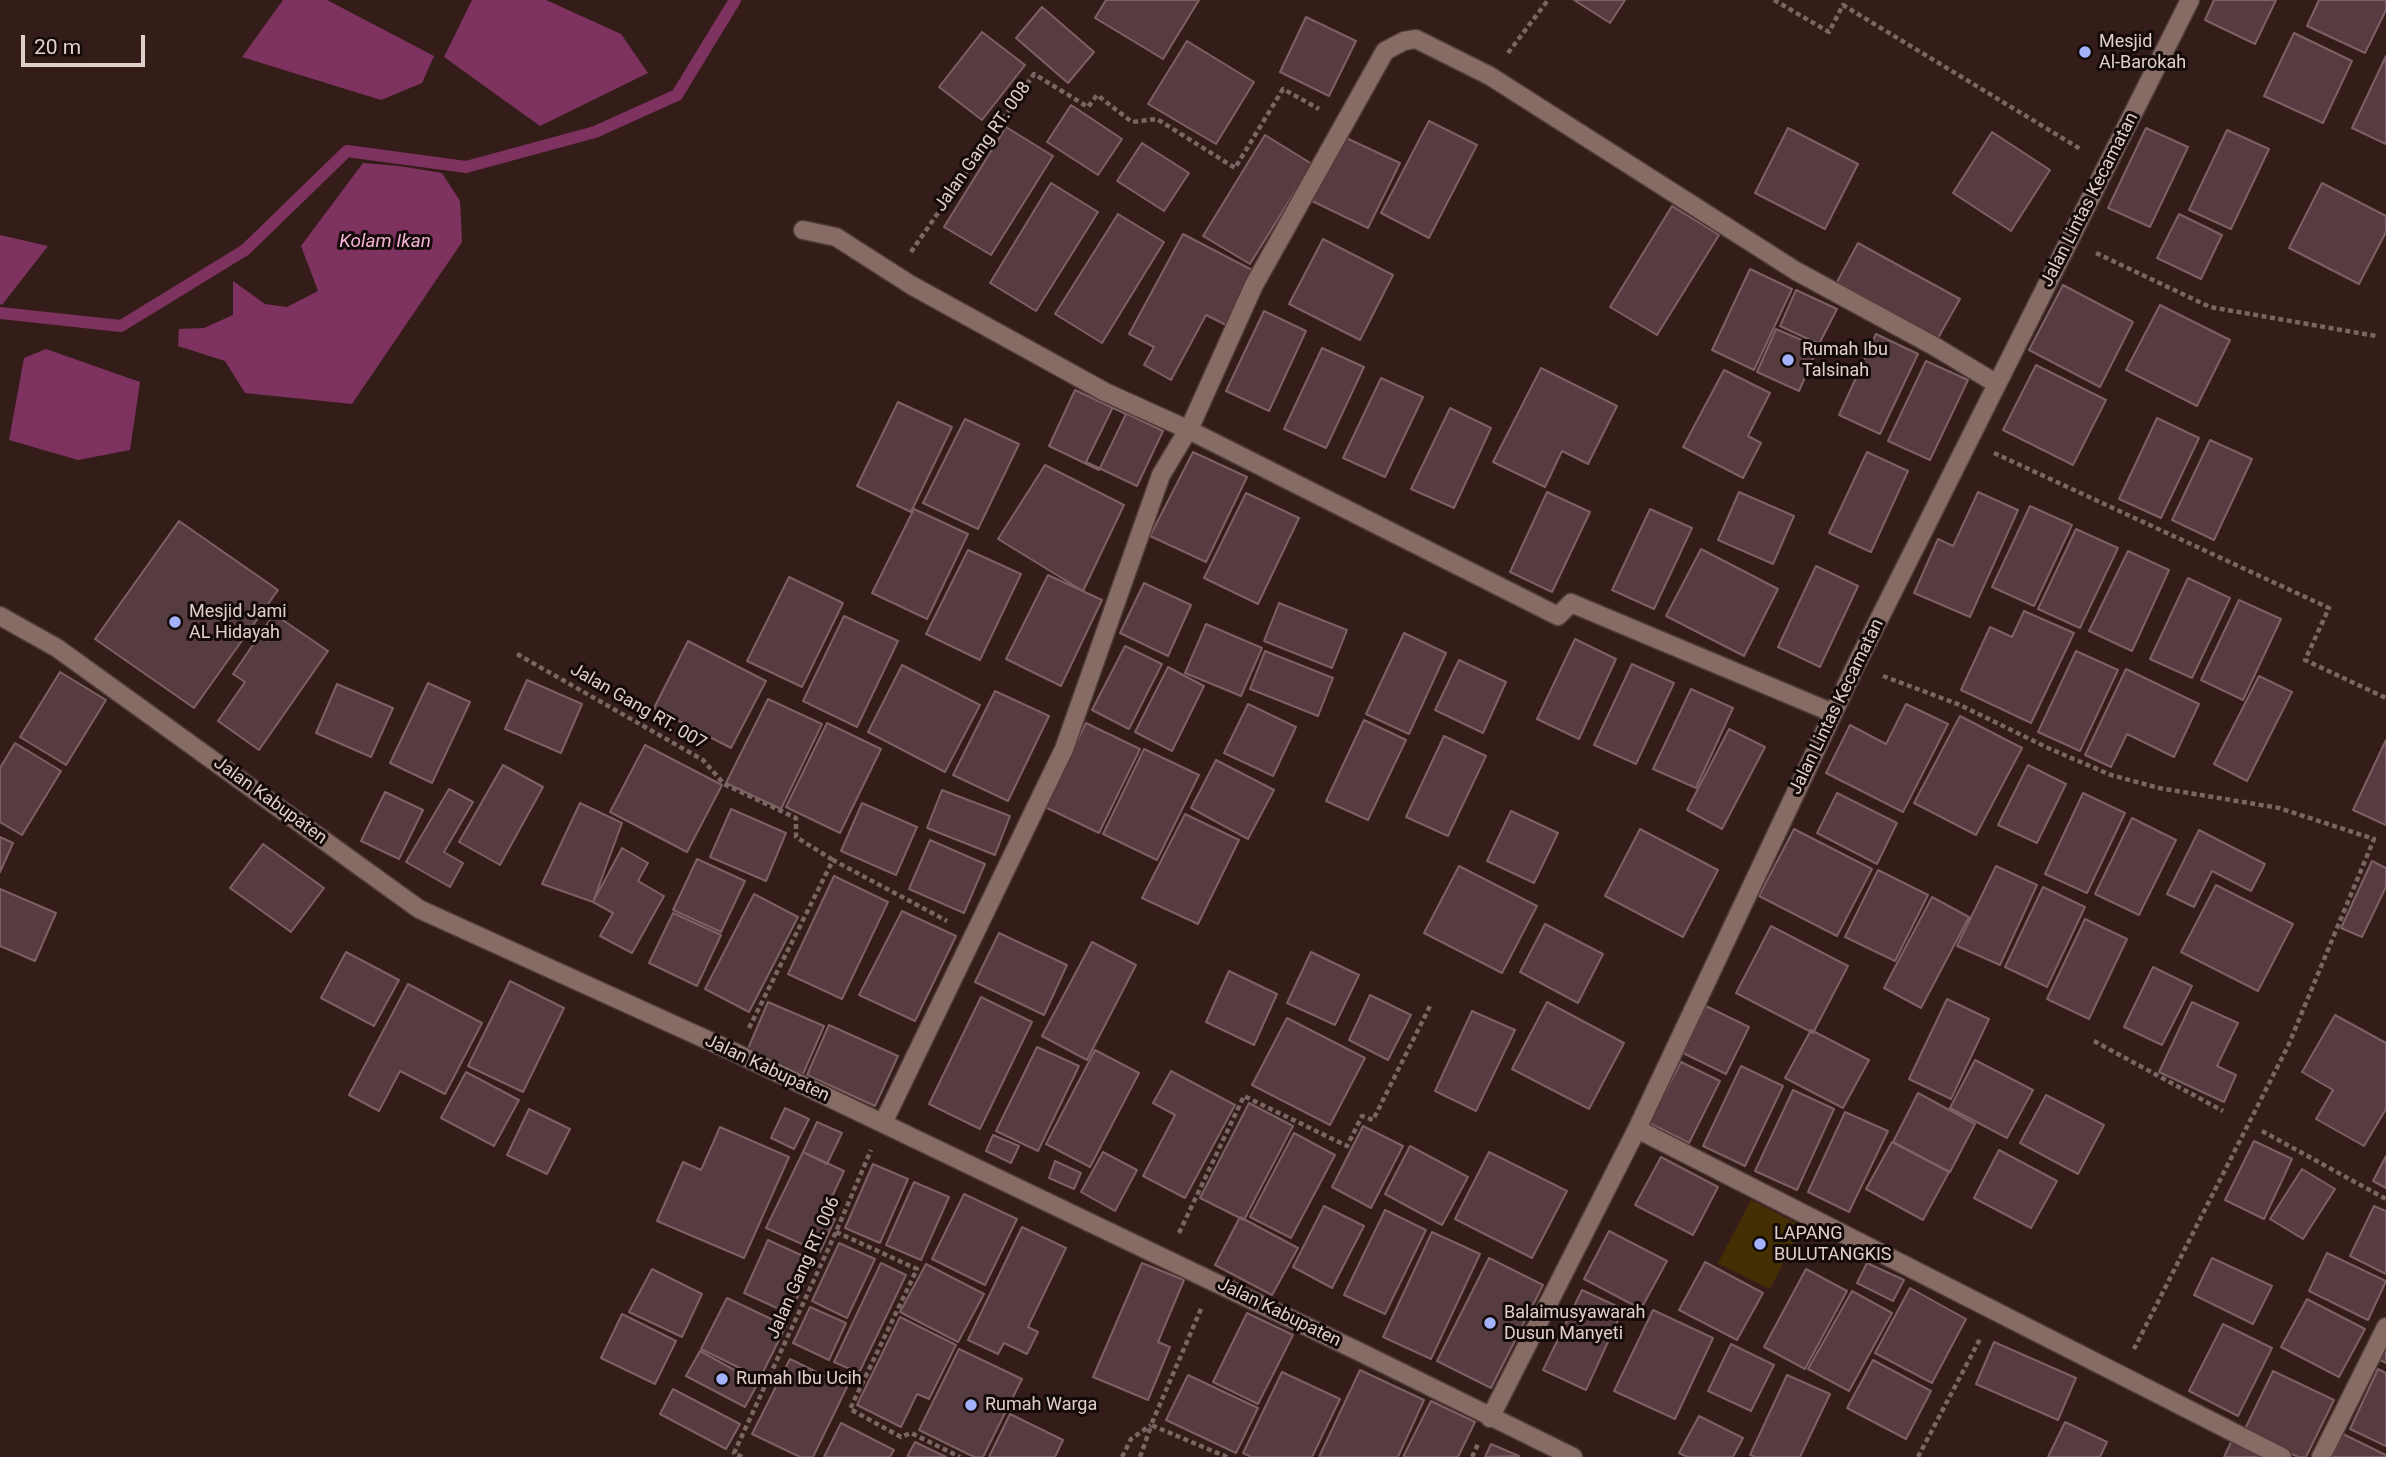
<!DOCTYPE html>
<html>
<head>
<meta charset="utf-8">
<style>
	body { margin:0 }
	#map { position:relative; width:2386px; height:1457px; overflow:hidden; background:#341d19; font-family:Roboto,sans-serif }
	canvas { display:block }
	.scale { position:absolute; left:21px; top:35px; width:124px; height:32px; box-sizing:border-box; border:4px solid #e0d0cc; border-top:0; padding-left:9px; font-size:21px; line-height:24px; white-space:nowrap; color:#e0d0cc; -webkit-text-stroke:5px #140a08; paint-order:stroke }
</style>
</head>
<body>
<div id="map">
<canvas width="2386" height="1457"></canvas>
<div class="scale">20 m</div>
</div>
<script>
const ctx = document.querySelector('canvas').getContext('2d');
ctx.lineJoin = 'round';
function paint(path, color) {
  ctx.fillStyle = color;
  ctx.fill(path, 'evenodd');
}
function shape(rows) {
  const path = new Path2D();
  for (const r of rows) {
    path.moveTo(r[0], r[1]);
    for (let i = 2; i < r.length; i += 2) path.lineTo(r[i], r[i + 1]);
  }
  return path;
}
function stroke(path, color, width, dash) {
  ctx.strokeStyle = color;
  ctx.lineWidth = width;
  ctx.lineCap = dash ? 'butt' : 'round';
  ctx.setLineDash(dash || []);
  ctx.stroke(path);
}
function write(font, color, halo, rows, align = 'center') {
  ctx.font = font + ' Roboto,sans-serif';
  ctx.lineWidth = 6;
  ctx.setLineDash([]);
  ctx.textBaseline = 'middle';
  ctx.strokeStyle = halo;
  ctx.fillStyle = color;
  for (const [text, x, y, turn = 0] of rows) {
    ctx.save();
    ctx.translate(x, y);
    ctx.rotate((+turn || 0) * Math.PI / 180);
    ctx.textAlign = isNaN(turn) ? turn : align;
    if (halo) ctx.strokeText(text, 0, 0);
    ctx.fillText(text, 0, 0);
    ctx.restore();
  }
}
const green = shape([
	[1751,1200,1802,1226,1770,1289,1718,1263]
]);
const water = shape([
	[283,0,327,0,434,56,422,83,381,100,242,57],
	[472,0,546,0,621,34,648,73,540,126,444,57],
	[363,163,399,166,442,173,460,201,462,242,352,404,245,393,225,361,178,346,179,329,204,328,233,315,233,281,265,304,287,307,318,291,301,246],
	[0,235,48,246,2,305,0,304],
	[46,349,140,382,130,450,78,460,9,440,24,358]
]);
const stream = shape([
	[0,313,121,326,245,250,347,151,466,167,595,132,677,95,735,0]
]);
const building = shape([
	[1106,0,1199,0,1163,59,1095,18,1106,0],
	[1574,0,1625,0,1610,23,1574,0],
	[2214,0,2276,0,2255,44,2205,20,2214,0],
	[2319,0,2386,0,2386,10,2365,53,2307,26,2319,0],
	[1042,7,1094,52,1068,83,1016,38,1042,7],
	[1306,17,1356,41,1329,96,1280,72,1306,17],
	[982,32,1025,65,982,120,939,87,982,32],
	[2294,33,2352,61,2323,123,2264,96,2294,33],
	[1187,41,1254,82,1216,144,1148,104,1187,41],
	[2386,56,2386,144,2352,128,2386,56],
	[1071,105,1122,139,1098,175,1047,142,1071,105],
	[1429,121,1477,145,1429,238,1381,213,1429,121],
	[1006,127,1053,156,991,255,944,227,1006,127],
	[1788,128,1858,164,1825,229,1755,193,1788,128],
	[2146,128,2188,147,2150,227,2108,208,2146,128],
	[2227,130,2269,149,2231,229,2189,210,2227,130],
	[1992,132,2050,170,2011,231,1953,193,1992,132],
	[1265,135,1312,164,1250,264,1203,236,1265,135],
	[1344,137,1400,163,1368,228,1312,201,1344,137],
	[1142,143,1189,173,1164,211,1117,181,1142,143],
	[1051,183,1098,212,1036,311,990,283,1051,183],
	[2322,183,2386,216,2386,232,2359,284,2289,248,2322,183],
	[1672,206,1719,235,1657,335,1610,307,1672,206],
	[1118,214,1164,242,1102,343,1055,314,1118,214],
	[2179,214,2222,235,2201,279,2157,258,2179,214],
	[1183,234,1256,272,1228,326,1206,315,1171,380,1144,365,1154,347,1129,334,1183,234],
	[1323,239,1393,275,1360,340,1289,304,1323,239],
	[1858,243,1960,299,1938,338,1837,282,1858,243],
	[1750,269,1792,289,1754,370,1712,350,1750,269],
	[2063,285,2133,322,2100,387,2029,350,2063,285],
	[1796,290,1837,309,1819,344,1780,326,1796,290],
	[2160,305,2230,340,2197,406,2126,370,2160,305],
	[1264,311,1306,331,1269,411,1226,391,1264,311],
	[1776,329,1818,347,1799,391,1757,372,1776,329],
	[1876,334,1918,354,1880,434,1839,415,1876,334],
	[1322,348,1364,367,1326,448,1284,429,1322,348],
	[1926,361,1968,380,1930,460,1888,441,1926,361],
	[2036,365,2106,400,2073,465,2003,430,2036,365],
	[1541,368,1617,406,1588,464,1562,451,1545,487,1493,462,1541,368],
	[1724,370,1770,393,1748,436,1761,443,1743,478,1683,447,1724,370],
	[1381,378,1423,397,1385,477,1343,458,1381,378],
	[1075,390,1126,414,1099,470,1049,446,1075,390],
	[898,402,952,427,911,512,857,486,898,402],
	[1113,407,1163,431,1137,486,1086,462,1113,407],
	[1450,408,1491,428,1454,508,1411,489,1450,408],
	[2157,418,2199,438,2161,518,2119,499,2157,418],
	[965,419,1019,444,978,529,923,503,965,419],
	[2210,440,2252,459,2214,540,2172,520,2210,440],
	[1193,452,1247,477,1206,562,1150,536,1193,452],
	[1867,452,1908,471,1871,552,1829,533,1867,452],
	[1045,465,1124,505,1083,591,998,539,1045,465],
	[1547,492,1590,512,1552,592,1510,572,1547,492],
	[1739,492,1794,516,1773,564,1718,540,1739,492],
	[1978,492,2018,510,1970,617,1914,593,1938,539,1953,546,1978,492],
	[1246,493,1299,518,1258,604,1204,578,1246,493],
	[2030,506,2072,525,2034,606,1992,587,2030,506],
	[914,509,968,534,927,619,872,593,914,509],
	[1650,509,1692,528,1654,609,1612,590,1650,509],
	[179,521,278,590,194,708,95,639,179,521],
	[2076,529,2118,548,2080,628,2038,609,2076,529],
	[1701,549,1778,589,1744,656,1666,616,1701,549],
	[968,550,1021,574,980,660,926,634,968,550],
	[2128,551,2169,570,2132,651,2089,631,2128,551],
	[1816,566,1858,586,1820,667,1778,647,1816,566],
	[1048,575,1102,600,1061,686,1006,659,1048,575],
	[789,577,843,603,802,687,747,661,789,577],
	[2188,578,2230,598,2192,678,2150,659,2188,578],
	[1144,583,1191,605,1168,656,1120,633,1144,583],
	[2239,600,2281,619,2243,700,2201,680,2239,600],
	[1279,603,1347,630,1332,668,1264,641,1279,603],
	[2024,611,2074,633,2031,723,1961,690,1990,627,2012,637,2024,611],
	[274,614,328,651,259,750,218,721,245,682,233,674,274,614],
	[844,616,898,641,857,727,803,701,844,616],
	[1206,624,1262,648,1241,696,1185,673,1206,624],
	[1404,633,1446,653,1409,734,1366,714,1404,633],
	[1575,639,1616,659,1579,739,1537,719,1575,639],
	[688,641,766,681,731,748,654,708,688,641],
	[1125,646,1162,664,1129,729,1092,710,1125,646],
	[1265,651,1333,678,1318,716,1250,689,1265,651],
	[2076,651,2118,670,2080,751,2038,732,2076,651],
	[1459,660,1506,682,1483,733,1435,710,1459,660],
	[1632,664,1674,683,1636,764,1594,745,1632,664],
	[902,665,980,705,945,772,868,732,902,665],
	[1168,667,1204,686,1172,751,1135,732,1168,667],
	[2126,669,2199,704,2174,757,2127,734,2111,767,2085,755,2126,669],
	[60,672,106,700,66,765,20,737,60,672],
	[2259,676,2292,692,2247,781,2214,764,2259,676],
	[527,680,582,704,561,753,505,729,527,680],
	[428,683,470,702,432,783,390,763,428,683],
	[337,684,393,708,371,757,316,733,337,684],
	[1691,689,1733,708,1696,788,1653,769,1691,689],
	[995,691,1049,716,1008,801,953,775,995,691],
	[768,699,822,724,781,809,726,783,768,699],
	[1248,704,1296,727,1273,776,1224,753,1248,704],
	[1906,704,1948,724,1903,812,1826,773,1850,725,1886,744,1906,704],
	[1960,716,2022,748,1976,835,1914,803,1960,716],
	[1364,720,1406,740,1368,820,1326,801,1364,720],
	[827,723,881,749,840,833,786,807,827,723],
	[1086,723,1140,749,1099,833,1045,807,1086,723],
	[1729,729,1765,747,1722,829,1687,810,1729,729],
	[1444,736,1486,756,1448,836,1406,817,1444,736],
	[2386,740,2386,825,2353,810,2386,740],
	[15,743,61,771,22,835,0,822,0,768,15,743],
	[645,745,722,785,687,852,610,812,645,745],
	[1144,749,1199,775,1157,860,1103,834,1144,749],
	[1216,760,1274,790,1248,839,1191,808,1216,760],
	[503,765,543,787,500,865,459,842,503,765],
	[2028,765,2066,784,2037,843,1998,825,2028,765],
	[449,789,473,802,444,852,463,863,450,887,406,862,449,789],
	[942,790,1010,816,995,855,927,828,942,790],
	[385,792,423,810,399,859,361,841,385,792],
	[1837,793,1897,823,1877,864,1817,833,1837,793],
	[2083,793,2125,813,2087,893,2045,874,2083,793],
	[580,803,622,823,593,902,542,884,580,803],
	[862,803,917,827,896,875,841,851,862,803],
	[731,809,786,833,766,881,710,857,731,809],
	[1511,811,1558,833,1534,883,1487,861,1511,811],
	[1185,814,1239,840,1198,924,1142,898,1185,814],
	[2132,818,2176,840,2139,915,2095,894,2132,818],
	[1640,829,1718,870,1683,937,1605,896,1640,829],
	[1794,829,1872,869,1837,936,1759,896,1794,829],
	[2199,830,2265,864,2251,891,2212,871,2194,907,2167,894,2199,830],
	[0,837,13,843,0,872,0,837],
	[930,840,985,864,964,913,909,889,930,840],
	[263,844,324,888,291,932,230,888,263,844],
	[622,848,648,863,638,881,664,896,632,953,600,936,613,913,593,902,622,848],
	[697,859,745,881,721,932,673,910,697,859],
	[2372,861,2386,868,2386,887,2362,937,2341,928,2372,861],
	[1459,866,1537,906,1502,973,1424,933,1459,866],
	[1996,866,2037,885,2000,965,1957,946,1996,866],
	[1878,870,1928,895,1895,961,1845,937,1878,870],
	[834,876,888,902,842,999,788,974,834,876],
	[2216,885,2293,924,2258,991,2181,952,2216,885],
	[2043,887,2085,907,2047,987,2005,967,2043,887],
	[0,889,56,913,35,961,0,946,0,889],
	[754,894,798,917,749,1012,705,989,754,894],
	[1932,897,1969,917,1921,1008,1884,988,1932,897],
	[902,911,956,936,915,1021,859,995,902,911],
	[673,913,721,935,697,986,649,963,673,913],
	[2085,919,2127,939,2089,1019,2047,999,2085,919],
	[1545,924,1603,954,1578,1003,1520,972,1545,924],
	[1771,926,1848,966,1813,1033,1736,993,1771,926],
	[999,933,1067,965,1044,1015,975,982,999,933],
	[1092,942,1136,965,1087,1060,1042,1036,1092,942],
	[346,952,399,980,374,1026,321,998,346,952],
	[1311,952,1359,975,1335,1025,1287,1003,1311,952],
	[2153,967,2192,986,2162,1045,2124,1027,2153,967],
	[1229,971,1277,994,1254,1045,1206,1022,1229,971],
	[510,981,564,1008,523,1092,468,1066,510,981],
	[408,984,482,1023,445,1094,400,1071,379,1111,349,1095,408,984],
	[1370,995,1411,1015,1388,1060,1349,1040,1370,995],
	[981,997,1032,1022,980,1129,929,1104,981,997],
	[1947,999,1989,1019,1951,1099,1909,1079,1947,999],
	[768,1002,824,1026,803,1074,747,1051,768,1002],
	[1547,1002,1624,1043,1589,1109,1512,1069,1547,1002],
	[2192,1002,2238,1023,2217,1066,2236,1075,2224,1102,2159,1072,2192,1002],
	[1706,1006,1749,1027,1726,1074,1683,1053,1706,1006],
	[1472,1011,1515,1030,1476,1111,1435,1091,1472,1011],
	[2335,1015,2386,1043,2386,1109,2364,1146,2316,1119,2333,1090,2302,1072,2335,1015],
	[1287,1018,1365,1058,1330,1125,1252,1085,1287,1018],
	[829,1025,898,1056,875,1106,807,1075,829,1025],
	[1811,1030,1869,1060,1843,1108,1785,1078,1811,1030],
	[1037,1047,1079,1066,1038,1151,996,1131,1037,1047],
	[1095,1050,1139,1073,1090,1167,1046,1144,1095,1050],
	[1975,1060,2033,1090,2007,1138,1950,1108,1975,1060],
	[1681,1062,1720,1081,1689,1143,1649,1123,1681,1062],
	[1741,1066,1783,1086,1745,1166,1703,1146,1741,1066],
	[1171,1071,1235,1105,1185,1198,1143,1176,1175,1115,1153,1103,1171,1071],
	[466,1072,519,1100,494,1146,441,1118,466,1072],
	[1793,1090,1834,1109,1797,1190,1755,1171,1793,1090],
	[1918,1093,1975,1124,1950,1172,1893,1142,1918,1093],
	[2046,1095,2104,1125,2078,1174,2020,1143,2046,1095],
	[1249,1103,1293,1126,1244,1220,1200,1198,1249,1103],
	[785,1108,809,1119,794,1149,771,1138,785,1108],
	[529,1109,570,1129,547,1174,507,1155,529,1109],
	[1845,1112,1888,1131,1849,1212,1808,1192,1845,1112],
	[817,1122,842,1133,827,1164,803,1152,817,1122],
	[1363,1126,1403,1146,1371,1208,1332,1187,1363,1126],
	[720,1127,789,1157,744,1258,657,1221,683,1162,701,1170,720,1127],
	[1294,1133,1335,1155,1291,1238,1250,1217,1294,1133],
	[993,1135,1019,1146,1011,1163,986,1151,993,1135],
	[2254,1141,2292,1159,2264,1219,2225,1200,2254,1141],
	[1892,1142,1949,1172,1923,1220,1866,1189,1892,1142],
	[1410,1146,1468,1177,1442,1225,1385,1194,1410,1146],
	[1999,1150,2057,1181,2031,1228,1974,1198,1999,1150],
	[803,1152,844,1171,824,1214,835,1219,820,1252,766,1228,803,1152],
	[1103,1152,1137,1170,1115,1211,1081,1192,1103,1152],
	[1489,1152,1567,1191,1532,1258,1455,1219,1489,1152],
	[2386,1156,2386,1188,2373,1181,2386,1156],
	[1661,1157,1718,1187,1693,1235,1635,1205,1661,1157],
	[1055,1161,1081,1173,1074,1189,1049,1178,1055,1161],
	[873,1164,908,1179,880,1243,845,1228,873,1164],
	[2302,1169,2335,1189,2303,1239,2270,1219,2302,1169],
	[914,1182,949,1197,921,1260,886,1245,914,1182],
	[964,1194,1017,1219,985,1285,932,1259,964,1194],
	[1324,1206,1364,1226,1332,1288,1293,1267,1324,1206],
	[2374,1206,2386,1211,2386,1274,2350,1256,2374,1206],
	[1385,1210,1426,1230,1385,1314,1344,1295,1385,1210],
	[1240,1217,1298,1248,1272,1295,1215,1265,1240,1217],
	[1022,1227,1066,1248,1028,1327,1038,1332,1027,1354,1004,1343,998,1354,968,1340,1022,1227],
	[1609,1231,1667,1261,1641,1309,1584,1279,1609,1231],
	[1432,1232,1480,1254,1431,1359,1383,1337,1432,1232],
	[768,1240,814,1261,790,1314,744,1293,768,1240],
	[839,1243,875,1259,847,1318,812,1301,839,1243],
	[2327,1253,2386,1281,2368,1320,2309,1291,2327,1253],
	[1489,1258,1543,1285,1491,1388,1437,1361,1489,1258],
	[2212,1258,2272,1286,2253,1324,2194,1295,2212,1258],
	[1705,1262,1763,1293,1737,1340,1679,1310,1705,1262],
	[881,1263,906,1275,859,1373,834,1362,881,1263],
	[1142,1263,1184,1280,1158,1342,1170,1347,1148,1400,1093,1377,1142,1263],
	[1867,1263,1904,1280,1893,1301,1857,1283,1867,1263],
	[926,1264,984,1294,958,1342,900,1312,926,1264],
	[652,1269,702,1294,682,1337,629,1312,652,1269],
	[1806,1269,1847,1291,1805,1369,1764,1347,1806,1269],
	[1910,1288,1966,1319,1932,1383,1875,1353,1910,1288],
	[1582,1290,1623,1309,1586,1390,1543,1370,1582,1290],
	[1852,1291,1892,1313,1849,1391,1808,1369,1852,1291],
	[727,1298,786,1326,760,1378,701,1349,727,1298],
	[2307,1299,2365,1329,2339,1377,2281,1347,2307,1299],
	[810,1307,846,1323,829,1360,793,1343,810,1307],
	[1653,1310,1713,1338,1675,1419,1614,1391,1653,1310],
	[1247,1313,1293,1335,1258,1404,1213,1382,1247,1313],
	[622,1314,676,1341,655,1384,601,1358,622,1314],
	[900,1317,956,1345,929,1399,917,1394,901,1427,857,1405,900,1317],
	[2223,1324,2272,1348,2238,1416,2189,1391,2223,1324],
	[1994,1342,2076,1378,2058,1420,1976,1384,1994,1342],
	[1731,1344,1774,1365,1751,1411,1708,1391,1731,1344],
	[2386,1346,2386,1363,2380,1360,2386,1346],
	[959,1349,1022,1379,983,1457,974,1457,919,1430,959,1349],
	[700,1351,758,1383,745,1407,686,1376,700,1351],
	[790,1359,847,1387,813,1457,800,1457,752,1434,790,1359],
	[1873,1360,1931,1391,1906,1439,1847,1408,1873,1360],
	[2378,1369,2386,1373,2386,1446,2350,1429,2378,1369],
	[1360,1370,1424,1400,1398,1457,1319,1457,1360,1370],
	[2273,1371,2334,1400,2306,1457,2298,1457,2244,1431,2273,1371],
	[1282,1372,1340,1399,1312,1457,1251,1457,1243,1453,1282,1372],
	[1188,1375,1258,1408,1236,1453,1166,1420,1188,1375],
	[1787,1375,1830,1394,1800,1457,1755,1457,1750,1455,1787,1375],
	[673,1389,740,1424,726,1449,660,1414,673,1389],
	[1431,1401,1475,1422,1458,1457,1403,1457,1431,1401],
	[1010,1414,1063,1440,1055,1457,989,1457,1010,1414],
	[1699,1416,1743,1438,1733,1457,1687,1457,1679,1453,1699,1416],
	[2065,1422,2107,1442,2100,1457,2048,1457,2065,1422],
	[841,1423,894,1450,890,1457,824,1457,841,1423],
	[2343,1434,2386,1455,2386,1457,2332,1457,2343,1434],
	[2232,1440,2269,1457,2224,1457,2232,1440],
	[915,1442,946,1457,907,1457,915,1442],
	[1491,1444,1519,1456,1485,1457,1491,1444]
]);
const path = shape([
	[1774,0,1829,32,1843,5,2082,150],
	[1508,53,1548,0],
	[911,252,1034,74,1088,107,1097,95,1132,122,1157,119,1235,168,1283,89,1319,109],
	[2096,253,2210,307,2376,336],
	[1994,453,2329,608,2305,660,2386,698],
	[517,654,703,760,724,784,796,818,796,837,833,860],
	[1883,676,1960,705,2048,748,2111,775,2159,788,2279,808,2374,839,2288,1046,2134,1349],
	[749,1028,833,860,947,921],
	[2094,1041,2223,1111],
	[2262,1131,2386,1199],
	[836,1232,917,1269,850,1409,901,1437,911,1433,960,1457],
	[1179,1233,1244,1096,1347,1146,1362,1116,1373,1120,1430,1006],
	[1201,1309,1151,1425,1227,1457],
	[742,1457,734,1453,836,1232,871,1150],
	[1122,1457,1131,1439,1151,1425],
	[1140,1457,1151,1426],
	[1472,1457,1478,1444],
	[1918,1457,1981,1337]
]);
const minor = shape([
	[803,230,836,237,911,285,1105,392,1189,430,1558,616,1571,603,1833,713],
	[0,616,57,648,419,909,736,1053,1362,1353,1573,1457],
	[883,1123,1064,749,1161,475,1191,425,1254,285,1385,51,1404,41,1416,39,1490,76,1796,271,1934,346,1997,384],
	[1637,1129,2282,1457],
	[1490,1418,1637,1129,1856,665,2190,0],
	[2321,1457,2386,1327]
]);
const markers = [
	[2085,52,7,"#a3b2fd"],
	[1788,360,7,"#a3b2fd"],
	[175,622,7,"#a3b2fd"],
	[1760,1244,7,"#a3b2fd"],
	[1490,1323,7,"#a3b2fd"],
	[722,1379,7,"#a3b2fd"],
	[971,1405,7,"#a3b2fd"]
];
const poiNames = [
	["Mesjid",2099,42],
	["Al-Barokah",2099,63],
	["Rumah Ibu",1802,350],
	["Talsinah",1802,371],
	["Mesjid Jami",189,612],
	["AL Hidayah",189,633],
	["LAPANG",1774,1234],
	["BULUTANGKIS",1774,1255],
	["Balaimusyawarah",1504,1313],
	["Dusun Manyeti",1504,1334],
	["Rumah Ibu Ucih",736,1379],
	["Rumah Warga",985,1405]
];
const streetNames = [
	["Jalan Gang RT. 008",983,147,-55],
	["Jalan Lintas Kecamatan",2090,200,-63],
	["Jalan Gang RT. 007",638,707,30],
	["Jalan Lintas Kecamatan",1837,707,-64],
	["Jalan Kabupaten",270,801,36],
	["Jalan Kabupaten",767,1069,25],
	["Jalan Gang RT. 006",804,1268,-66],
	["Jalan Kabupaten",1279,1313,26]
];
const waterNames = [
	["Kolam Ikan",385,242]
];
paint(green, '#442f05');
paint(water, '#7e3260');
stroke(stream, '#7e3260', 12);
paint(building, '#563c40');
stroke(building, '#7c6064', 2);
stroke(minor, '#4d3b38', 21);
stroke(path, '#7a6662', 4.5, [5, 3.5]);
stroke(minor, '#876b65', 18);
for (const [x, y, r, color] of markers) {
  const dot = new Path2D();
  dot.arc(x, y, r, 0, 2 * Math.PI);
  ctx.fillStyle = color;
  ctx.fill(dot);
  stroke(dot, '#140a08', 2.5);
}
write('18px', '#e0d0cc', '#140a08', poiNames, 'left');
write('18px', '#e0d0cc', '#140a08', streetNames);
write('italic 19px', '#f5b2d6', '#140a08', waterNames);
</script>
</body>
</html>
